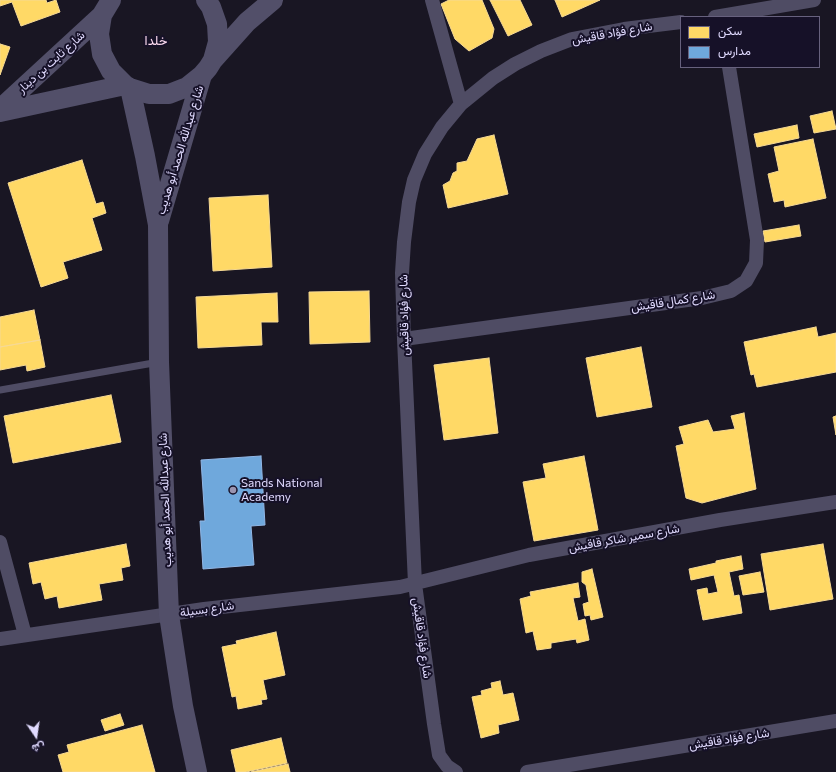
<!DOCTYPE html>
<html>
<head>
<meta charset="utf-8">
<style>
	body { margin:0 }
	#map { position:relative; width:836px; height:772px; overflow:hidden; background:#191623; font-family:Commissioner,Vazirmatn,sans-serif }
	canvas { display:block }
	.legend { position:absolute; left:680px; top:16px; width:140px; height:52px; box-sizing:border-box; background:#161128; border:1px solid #67617e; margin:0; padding:5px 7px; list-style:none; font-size:12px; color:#e0dafe }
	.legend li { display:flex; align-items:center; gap:8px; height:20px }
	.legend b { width:20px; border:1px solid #67617e }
	.north { position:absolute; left:16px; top:716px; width:40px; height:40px; -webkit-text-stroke:3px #161128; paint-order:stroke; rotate:167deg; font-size:11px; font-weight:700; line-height:16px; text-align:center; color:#e0dafe }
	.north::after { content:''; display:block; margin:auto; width:14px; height:18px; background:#e0dafe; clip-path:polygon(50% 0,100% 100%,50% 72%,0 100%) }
</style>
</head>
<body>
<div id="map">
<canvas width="836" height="772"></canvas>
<ul class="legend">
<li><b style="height:11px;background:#ffd966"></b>سكن</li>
<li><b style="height:11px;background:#6fa8dc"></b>مدارس</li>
</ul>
<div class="north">ش</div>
</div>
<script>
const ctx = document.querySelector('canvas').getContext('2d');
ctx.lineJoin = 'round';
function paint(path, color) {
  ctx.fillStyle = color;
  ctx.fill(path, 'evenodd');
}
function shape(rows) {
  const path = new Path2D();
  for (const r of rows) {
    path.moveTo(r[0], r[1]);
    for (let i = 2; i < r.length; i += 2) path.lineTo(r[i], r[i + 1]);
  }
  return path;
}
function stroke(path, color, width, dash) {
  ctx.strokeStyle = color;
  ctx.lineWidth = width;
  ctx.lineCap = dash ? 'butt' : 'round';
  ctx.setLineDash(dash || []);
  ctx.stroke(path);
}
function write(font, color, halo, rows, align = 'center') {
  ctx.font = font + ' Commissioner,Vazirmatn,sans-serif';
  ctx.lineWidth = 4;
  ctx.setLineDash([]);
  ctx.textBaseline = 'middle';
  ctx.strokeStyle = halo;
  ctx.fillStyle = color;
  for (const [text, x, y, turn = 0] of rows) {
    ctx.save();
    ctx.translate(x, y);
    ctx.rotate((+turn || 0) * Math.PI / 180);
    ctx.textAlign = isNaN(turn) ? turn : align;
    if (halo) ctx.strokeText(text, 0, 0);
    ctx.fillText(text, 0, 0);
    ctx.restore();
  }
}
const homes = shape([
	[0,0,46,0,47,3,56,0,60,12,21,26,12,2,0,6,0,0],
	[449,0,482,0,494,29,492,38,469,51,455,39,441,4,449,0],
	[490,0,520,0,532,25,508,36,490,0],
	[555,0,600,0,562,17,555,0],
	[0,44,10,47,0,75,0,44],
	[832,111,836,129,814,133,810,116,832,111],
	[797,125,799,138,757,147,754,134,797,125],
	[494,135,508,194,448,208,443,185,450,181,453,173,457,171,457,163,467,161,477,139,494,135],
	[813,139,826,198,785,207,784,200,774,202,768,174,779,171,774,147,813,139],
	[82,160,96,204,103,202,106,213,92,218,102,250,63,262,68,278,41,287,8,183,82,160],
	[268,195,272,267,213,271,209,198,268,195],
	[799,225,801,236,765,242,763,231,799,225],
	[369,291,370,342,310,344,309,292,369,291],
	[277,293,278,322,261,322,262,345,198,348,196,297,277,293],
	[34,310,40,340,0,347,0,317,34,310],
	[816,327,818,337,836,333,836,372,757,387,754,374,751,375,744,342,816,327],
	[40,340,45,367,27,371,26,365,0,370,0,347,40,340],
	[641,347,652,407,597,417,586,358,641,347],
	[489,358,498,433,444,440,434,365,489,358],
	[111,395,121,442,13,463,4,416,111,395],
	[744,413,756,489,702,503,686,498,676,446,684,444,679,427,708,420,713,432,735,429,731,416,744,413],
	[836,416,836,435,833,417,836,416],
	[584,456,598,530,534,541,523,482,546,478,543,464,584,456],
	[126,544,130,566,121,568,123,580,99,584,102,600,59,608,57,596,45,599,41,582,33,584,29,563,126,544],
	[823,544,833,599,770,610,761,554,823,544],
	[741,556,743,569,729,572,734,596,739,595,742,613,703,620,697,590,707,588,708,594,718,592,714,575,691,580,689,569,716,563,716,561,741,556],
	[592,569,603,617,591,620,590,615,585,616,583,604,589,602,586,585,582,582,582,572,592,569],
	[760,572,764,592,743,595,739,576,760,572],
	[578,583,580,597,573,598,578,621,585,619,589,640,577,643,576,639,551,643,551,648,537,650,533,631,526,633,520,599,531,596,530,592,578,583],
	[276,632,285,675,263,680,267,699,261,700,262,704,238,709,236,696,232,697,222,647,237,644,236,641,276,632],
	[500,681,503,695,513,693,519,720,498,725,499,733,481,738,472,697,482,695,481,691,492,688,491,683,500,681],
	[120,714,124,725,105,731,101,720,120,714],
	[142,725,155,772,63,772,58,755,69,752,67,745,142,725],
	[281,738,287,763,246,772,236,772,231,750,281,738],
	[288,764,290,772,251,772,288,764]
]);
const schools = shape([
	[261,456,265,525,251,526,254,565,203,569,200,521,205,521,201,460,261,456]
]);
const lane = shape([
	[0,390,159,362]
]);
const street = shape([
	[432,0,461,104],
	[715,17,814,0],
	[404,339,702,298,731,291,746,281,756,263,757,240,729,67],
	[0,542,25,635],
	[0,639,204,609,400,587,529,555,720,520,836,502],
	[456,772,447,766,439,755,434,724,415,584,404,339,402,273,404,242,409,202,414,180,425,154,442,127,461,104,493,78,515,64,541,51,572,39,624,29,681,22],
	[527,772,836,721]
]);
const secondary = shape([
	[111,0,102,15,99,34,102,54,111,71,125,85,130,88,149,94,169,94,187,87,202,75,208,68,213,60,218,42,217,24,211,7,206,0],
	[213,60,247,22,273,0],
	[130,88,145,156,158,225,159,362,169,615,183,706,197,772],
	[0,109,102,15],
	[0,112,125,85],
	[159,221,202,75]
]);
const markers = [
	[233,490,4,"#9a95b1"]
];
const streetNames = [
	["شارع فؤاد قاقيش",612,33,-10],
	["شارع ثابت بن دينار",51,62,-42],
	["شارع عبدالله الحمد أبو هديب",180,150,-73],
	["شارع كمال قاقيش",673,301,-9],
	["شارع فؤاد قاقيش",404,315,-91],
	["شارع عبدالله الحمد أبو هديب",165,500,-92],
	["شارع سمير شاكر قاقيش",624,538,-10],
	["شارع بسيلة",207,609,-8],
	["شارع فؤاد قاقيش",422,638,82],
	["شارع فؤاد قاقيش",729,739,-9]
];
const poiNames = [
	["Sands National",241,483],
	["Academy",241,497]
];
const neighbourhoodNames = [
	["خلدا",156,41]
];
paint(homes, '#ffd966');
stroke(homes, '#f6d994', 1);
paint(schools, '#6fa8dc');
stroke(schools, '#91b7e6', 1);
stroke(lane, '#4f4c64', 7);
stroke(street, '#4f4c64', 14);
stroke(secondary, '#524f69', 20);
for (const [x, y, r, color] of markers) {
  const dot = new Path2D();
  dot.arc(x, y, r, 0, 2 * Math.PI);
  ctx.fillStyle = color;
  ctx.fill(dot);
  stroke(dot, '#161128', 1.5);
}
write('12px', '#e0dafe', '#161128', streetNames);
write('12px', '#e0dafe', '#161128', poiNames, 'left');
write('13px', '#fedcf0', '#161128', neighbourhoodNames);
</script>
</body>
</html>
